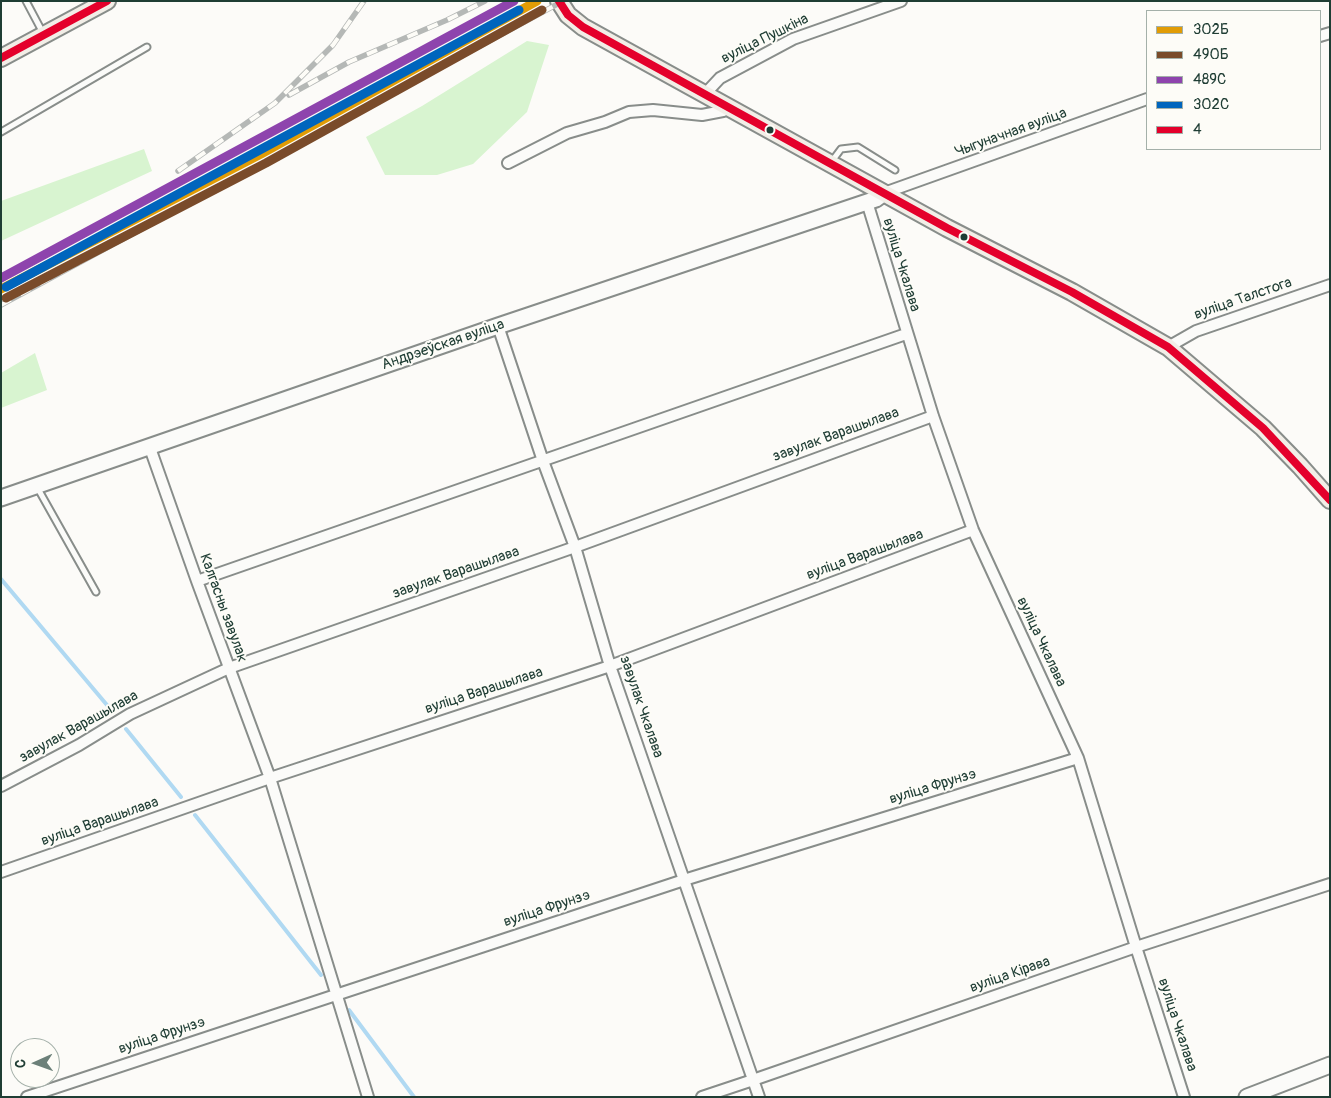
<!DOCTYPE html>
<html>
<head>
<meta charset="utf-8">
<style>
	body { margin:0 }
	#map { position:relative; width:1331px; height:1098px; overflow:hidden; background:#fcfbf8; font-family:Pangolin,sans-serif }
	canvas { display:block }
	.frame { position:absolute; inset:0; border:2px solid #1f3d34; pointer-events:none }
	.legend { position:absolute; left:1146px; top:10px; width:175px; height:140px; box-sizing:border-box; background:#fdfcf7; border:1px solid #a4b0a9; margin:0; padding:6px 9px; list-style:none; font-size:15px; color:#1f3d34 }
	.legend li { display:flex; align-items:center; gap:10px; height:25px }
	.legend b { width:25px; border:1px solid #a4b0a9 }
	.north { position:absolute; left:10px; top:1038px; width:50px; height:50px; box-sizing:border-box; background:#fdfcf7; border:1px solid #a4b0a9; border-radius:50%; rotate:268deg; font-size:14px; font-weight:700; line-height:20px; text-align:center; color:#1f3d34 }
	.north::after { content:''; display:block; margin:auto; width:18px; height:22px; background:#6c8079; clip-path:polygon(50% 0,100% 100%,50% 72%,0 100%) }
</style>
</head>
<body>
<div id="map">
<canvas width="1331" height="1098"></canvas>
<div class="frame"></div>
<ul class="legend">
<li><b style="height:6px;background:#e19c05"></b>302Б</li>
<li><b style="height:6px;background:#7a4b2a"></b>490Б</li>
<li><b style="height:6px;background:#8e44ad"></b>489С</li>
<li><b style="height:6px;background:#0065bd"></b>302С</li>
<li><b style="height:6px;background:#e4002b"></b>4</li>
</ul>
<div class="north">С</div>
</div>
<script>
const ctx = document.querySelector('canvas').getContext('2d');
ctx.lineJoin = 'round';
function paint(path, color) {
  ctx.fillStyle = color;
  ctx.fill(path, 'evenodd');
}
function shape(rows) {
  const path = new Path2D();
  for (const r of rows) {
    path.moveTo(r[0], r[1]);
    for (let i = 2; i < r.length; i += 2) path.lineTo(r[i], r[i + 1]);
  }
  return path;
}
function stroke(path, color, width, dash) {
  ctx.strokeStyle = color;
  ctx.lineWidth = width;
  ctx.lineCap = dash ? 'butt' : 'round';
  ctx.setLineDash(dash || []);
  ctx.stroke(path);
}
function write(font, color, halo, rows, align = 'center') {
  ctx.font = font + ' Pangolin,sans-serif';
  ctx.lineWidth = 4;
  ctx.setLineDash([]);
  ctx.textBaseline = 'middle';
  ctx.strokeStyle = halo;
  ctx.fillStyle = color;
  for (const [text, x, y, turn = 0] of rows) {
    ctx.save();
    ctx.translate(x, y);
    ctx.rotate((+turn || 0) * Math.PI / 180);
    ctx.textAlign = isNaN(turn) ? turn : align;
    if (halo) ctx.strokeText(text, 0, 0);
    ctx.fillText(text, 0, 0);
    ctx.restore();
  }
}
const green = shape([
	[527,41,549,45,527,112,473,164,437,175,385,175,366,137,422,106],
	[144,149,152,171,1,241,1,201],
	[35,353,47,390,1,408,1,373]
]);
const stream = shape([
	[1,579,112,711],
	[126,729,181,797],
	[195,815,321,975],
	[349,1010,414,1097]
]);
const lane = shape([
	[26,1,43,33],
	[1,132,147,47],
	[832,161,841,149,858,147,895,170],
	[37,487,96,592]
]);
const street = shape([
	[1320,36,1330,33],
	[705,94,720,78,793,39,901,1],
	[508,163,567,133,605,122,629,112,653,110,702,115,723,111,728,107],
	[884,193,1147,99],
	[867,202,933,416,973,530,1078,758,1136,947,1184,1097],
	[498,326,543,461,575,547,610,666,759,1097],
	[1168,347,1196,331,1330,285],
	[150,448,197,581,270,778,368,1097],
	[197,581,906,334],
	[1,786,79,745,130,714,229,668,575,547,933,416],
	[1,872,270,778,610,666,973,530],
	[27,1097,684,880,1078,758],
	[702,1097,753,1080,1136,947,1330,884]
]);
const secondary = shape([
	[1,498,498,326,876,199,884,193],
	[1247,1097,1330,1065]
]);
const primary = shape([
	[559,1,568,15,583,27,947,228,1072,292,1168,347,1263,428,1300,466,1330,500],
	[1,58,107,1]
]);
const rail = shape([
	[289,95,349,62,447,20,485,1],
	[178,171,275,103,333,45,364,1],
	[1,305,563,1]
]);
const bus1 = shape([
	[559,1,568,15,583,27,947,228,1072,292,1168,347,1263,428,1330,500],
	[1,58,107,1]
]);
const rail1 = shape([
	[1,289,261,154,537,1]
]);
const rail2 = shape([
	[6,298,266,163,542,10]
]);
const rail3 = shape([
	[1,278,514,1]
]);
const rail4 = shape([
	[6,287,519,10]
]);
const markers = [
	[770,130,4.5,"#1f3d34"],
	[964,237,4.5,"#1f3d34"]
];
const streetNames = [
	["вуліца Пушкіна",765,39,-26],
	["Чыгуначная вуліца",1011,133,-20],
	["вуліца Чкалава",901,265,73],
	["вуліца Талстога",1243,299,-19],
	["Андрэеўская вуліца",443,345,-19],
	["завулак Варашылава",836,435,-20],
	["вуліца Варашылава",865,555,-20],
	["завулак Варашылава",456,573,-19],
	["Калгасны завулак",223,608,70],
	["вуліца Чкалава",1041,642,65],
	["вуліца Варашылава",484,691,-18],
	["завулак Чкалава",641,707,71],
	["завулак Варашылава",79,727,-29],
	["вуліца Фрунзэ",933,787,-17],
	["вуліца Варашылава",100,822,-19],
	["вуліца Фрунзэ",547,909,-18],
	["вуліца Кірава",1010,975,-19],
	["вуліца Чкалава",1177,1025,72],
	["вуліца Фрунзэ",162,1036,-18]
];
paint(green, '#d8f4d0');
stroke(stream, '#b0d9f2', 4);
stroke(lane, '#888d8a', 9);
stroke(street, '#888d8a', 14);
stroke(secondary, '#888d8a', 19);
stroke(primary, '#888d8a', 20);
stroke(lane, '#fbfbf9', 5);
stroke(street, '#fbfbf9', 10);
stroke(secondary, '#fbfbf9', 15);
stroke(primary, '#f2eee7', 16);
stroke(rail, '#b5b8b6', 5.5);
stroke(rail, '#fdfcf7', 4, [11]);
stroke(bus1, '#e4002b', 8);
stroke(rail1, '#e19c05', 9);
stroke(rail2, '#7a4b2a', 9);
stroke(rail3, '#8e44ad', 9);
stroke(rail4, '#0065bd', 9);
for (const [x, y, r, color] of markers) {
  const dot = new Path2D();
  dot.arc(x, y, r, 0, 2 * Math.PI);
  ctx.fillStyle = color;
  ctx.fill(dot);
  stroke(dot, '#fdfcf7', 2);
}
write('15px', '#1f3d34', '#fdfcf7', streetNames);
</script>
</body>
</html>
